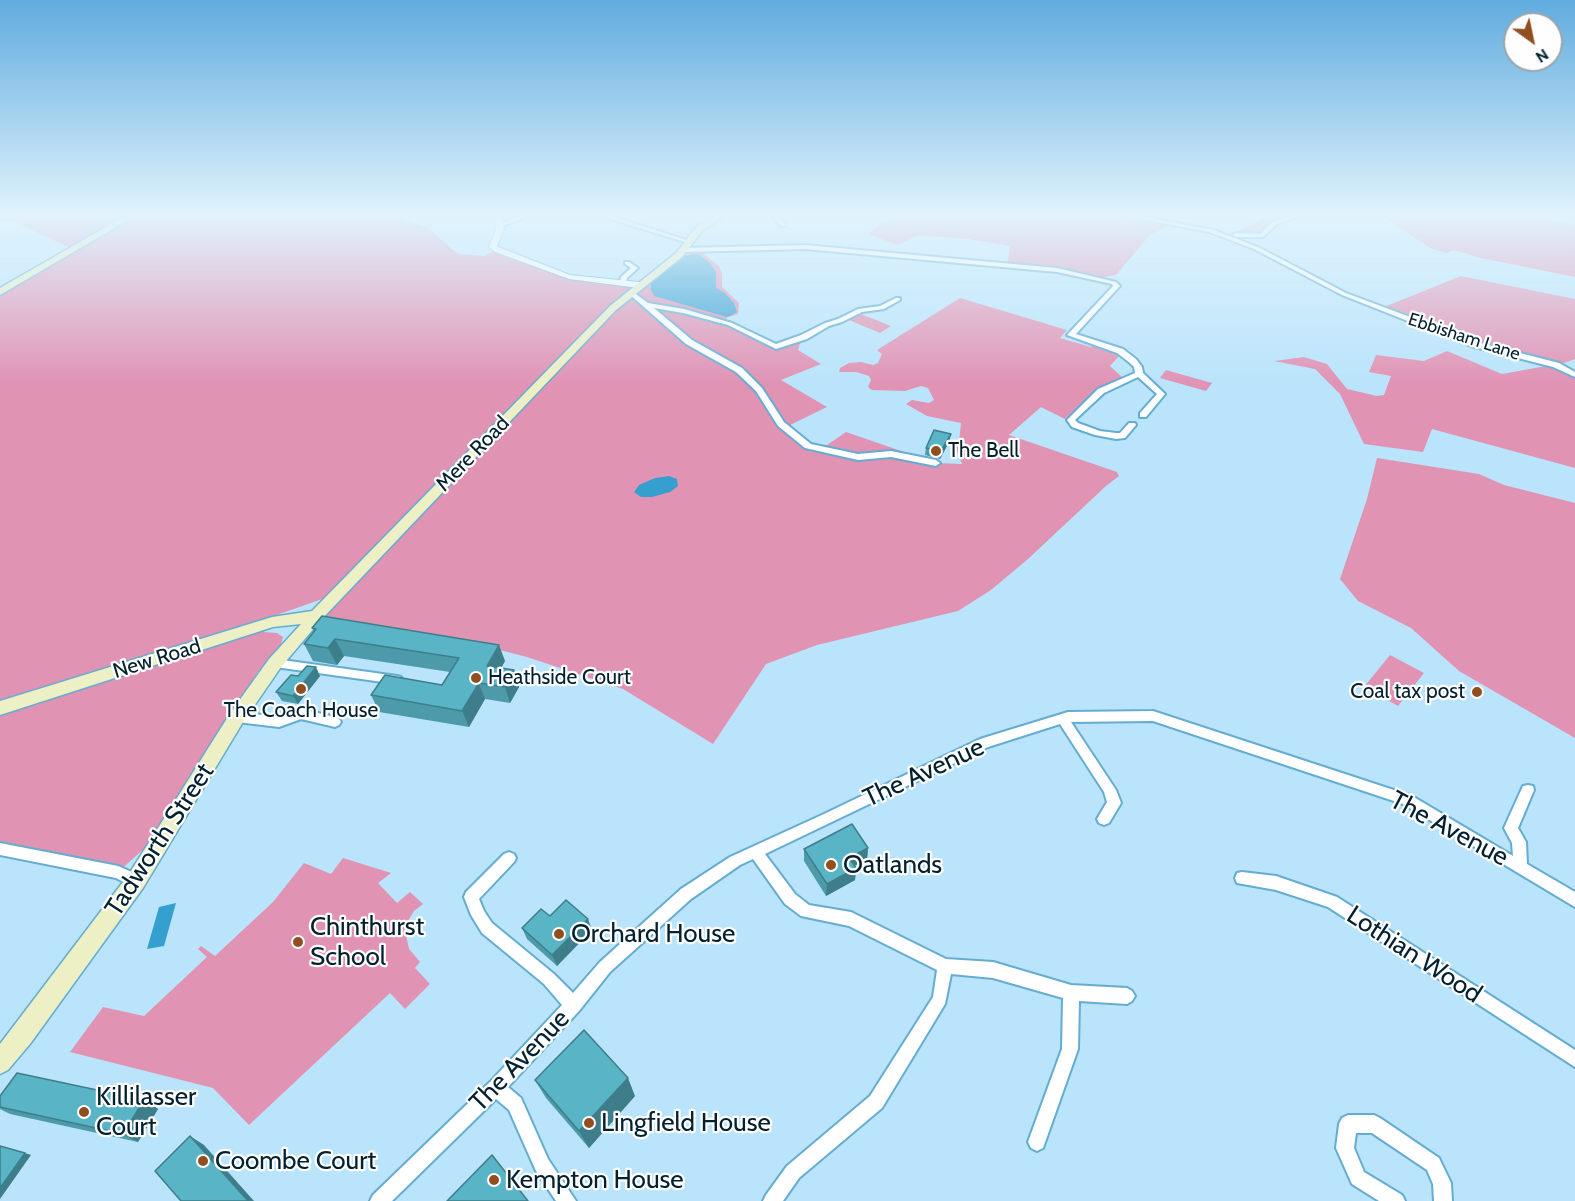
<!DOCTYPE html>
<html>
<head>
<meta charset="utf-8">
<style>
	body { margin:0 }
	#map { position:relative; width:1575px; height:1201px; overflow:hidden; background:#bae4fb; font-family:Cabin,sans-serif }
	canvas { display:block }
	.north { position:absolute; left:1503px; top:12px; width:60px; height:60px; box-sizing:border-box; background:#fefefe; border:2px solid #99a5ab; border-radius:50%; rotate:147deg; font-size:16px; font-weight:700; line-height:24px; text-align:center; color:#02202e }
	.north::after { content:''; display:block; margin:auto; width:21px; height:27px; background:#914e1e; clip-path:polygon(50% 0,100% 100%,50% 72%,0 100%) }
</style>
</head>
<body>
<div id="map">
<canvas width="1575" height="1201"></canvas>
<div class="north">N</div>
</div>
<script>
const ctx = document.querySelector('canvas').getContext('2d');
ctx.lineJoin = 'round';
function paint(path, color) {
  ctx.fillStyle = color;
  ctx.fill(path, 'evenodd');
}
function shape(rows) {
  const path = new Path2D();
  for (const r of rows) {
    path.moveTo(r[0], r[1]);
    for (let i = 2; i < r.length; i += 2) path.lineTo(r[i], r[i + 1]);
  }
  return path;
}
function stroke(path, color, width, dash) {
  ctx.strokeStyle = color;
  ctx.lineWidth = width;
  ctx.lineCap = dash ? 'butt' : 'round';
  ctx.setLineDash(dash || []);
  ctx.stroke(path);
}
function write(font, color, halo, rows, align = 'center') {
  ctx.font = font + ' Cabin,sans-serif';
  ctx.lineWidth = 4.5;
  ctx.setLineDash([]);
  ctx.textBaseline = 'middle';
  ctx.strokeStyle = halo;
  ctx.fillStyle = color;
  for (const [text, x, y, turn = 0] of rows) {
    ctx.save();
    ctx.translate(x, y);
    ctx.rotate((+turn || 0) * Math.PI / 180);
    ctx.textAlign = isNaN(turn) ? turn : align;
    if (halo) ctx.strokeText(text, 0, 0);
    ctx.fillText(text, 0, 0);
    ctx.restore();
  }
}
const green = shape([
	[0,216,125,216,70,248,13,221,0,222],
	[135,216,392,216,428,228,458,254,485,256,493,251,565,278,631,287,325,598,268,618,264,632,277,633,283,637,281,644,257,673,146,847,118,872,0,849,0,295],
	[898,216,1111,216,1169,225,1150,235,1116,275,1099,278,1071,270,1008,262,1010,246,968,239,919,235,897,245,868,234,880,224],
	[1259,216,1291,216,1277,220,1253,236,1234,233,1259,221],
	[1382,216,1531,216,1575,225,1575,277,1481,258,1453,250,1447,253,1430,248],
	[702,253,719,266,722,274,722,287,739,303,738,314,726,318,728,325,768,346,780,349,801,340,798,350,821,364,781,380,827,407,788,426,808,446,827,445,846,432,936,463,962,464,955,446,959,442,961,423,927,416,906,404,912,400,929,403,934,400,928,388,921,386,905,391,872,390,868,387,871,380,869,376,856,372,839,372,840,368,849,363,861,362,873,365,878,363,882,354,877,350,960,298,1067,330,1060,338,1091,347,1094,345,1119,356,1110,366,1122,377,1094,391,1065,419,1041,407,1009,435,1117,472,1119,476,1106,486,1028,559,991,590,958,611,817,645,766,664,713,744,623,689,527,657,492,648,324,626,312,632,346,591,630,297,639,305,662,306,643,299,638,294,639,289,685,255],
	[1461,276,1575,299,1575,359,1564,363,1475,342,1384,307],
	[861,314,891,326,880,333,849,320],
	[1447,351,1502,374,1546,366,1575,377,1575,468,1432,429,1423,452,1364,444,1340,394,1315,369,1274,361,1304,357,1327,364,1347,389,1377,396,1384,395,1391,376,1369,372,1376,355,1424,361],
	[1166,370,1212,383,1206,391,1160,378],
	[1377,458,1479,474,1504,485,1575,503,1575,738,1459,671,1411,628,1358,601,1340,579,1367,499],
	[1390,655,1424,673,1398,706,1364,687],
	[343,858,391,873,378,883,397,903,410,892,423,904,414,911,408,921,406,935,409,949,420,962,415,968,430,984,405,1009,390,993,249,1125,213,1088,70,1052,103,1007,144,1016,207,957,198,949,201,946,215,956,273,902,304,863,331,874]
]);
const water = shape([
	[694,254,700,255,710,263,716,272,716,288,725,293,734,303,737,312,732,315,727,317,654,296,651,290,651,281,684,256],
	[669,476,677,479,678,486,670,492,652,497,641,497,634,492,639,485,655,478],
	[176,903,164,946,147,949,159,907]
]);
const minor = shape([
	[520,216,529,216,502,226,497,225,520,216],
	[601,216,611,216,693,242,688,243,601,216],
	[774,216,780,216,779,218,785,224,785,226,781,226,773,218,774,216],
	[1125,216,1139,216,1214,230,1258,247,1346,293,1477,342,1559,363,1575,372,1575,377,1553,367,1471,346,1342,295,1254,249,1209,232,1125,216],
	[1291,216,1301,216,1277,224,1263,237,1236,237,1233,235,1236,233,1260,234,1273,222,1291,216],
	[805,245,1057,268,1116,282,1120,286,1119,287,1076,334,1123,349,1136,359,1142,367,1143,373,1165,394,1146,417,1140,417,1140,413,1157,394,1138,377,1104,393,1075,420,1078,423,1100,431,1116,433,1120,433,1129,423,1135,423,1136,425,1125,438,1116,439,1095,435,1072,427,1067,420,1098,389,1135,373,1134,367,1130,363,1117,353,1067,335,1113,286,1112,284,1057,272,805,249,684,252,681,250,684,248,805,245],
	[625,262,629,262,638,268,627,278,626,283,623,285,620,283,621,277,631,268,625,264,625,262],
	[628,291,632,291,648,303,684,309,732,323,776,344,801,335,825,323,838,319,858,309,880,306,896,298,900,298,900,300,884,309,862,312,842,322,829,326,807,339,776,349,728,325,683,313,654,308,692,340,742,368,762,388,784,422,811,444,858,454,891,451,936,460,940,463,936,466,891,457,858,460,805,448,778,426,756,391,736,372,686,344,628,293,628,291],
	[275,659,397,676,401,677,403,680,401,683,397,684,275,667,271,666,269,663,271,660,275,659],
	[301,709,335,717,339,719,341,722,339,725,335,727,301,719,279,727,237,722,233,720,231,717,233,714,237,712,279,717,301,709],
	[1153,711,1412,796,1513,856,1512,843,1504,828,1523,786,1528,785,1533,786,1534,790,1518,828,1526,842,1527,864,1575,892,1575,907,1403,804,1153,721,1071,722,1116,790,1121,803,1109,823,1104,825,1099,823,1097,819,1107,802,1104,792,1060,724,988,747,765,854,795,894,809,905,851,912,946,959,993,962,1071,985,1127,988,1132,991,1135,996,1132,1001,1127,1004,1079,1001,1078,1049,1043,1148,1037,1151,1031,1148,1028,1142,1062,1049,1063,998,993,978,951,974,945,1004,882,1108,799,1178,783,1201,763,1201,766,1195,787,1166,870,1096,933,997,937,970,849,926,801,916,785,904,753,859,740,865,691,899,610,972,579,1011,508,1087,521,1098,548,1159,576,1201,556,1201,536,1171,509,1110,496,1099,392,1201,370,1201,373,1195,490,1082,562,1005,544,984,482,933,471,915,464,897,466,892,504,854,509,852,514,854,516,858,514,862,479,899,484,911,492,923,554,974,573,993,600,962,681,889,730,857,824,814,980,739,1068,712,1153,711],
	[0,843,118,866,141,876,143,881,141,886,136,888,116,878,0,855,0,843],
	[1242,872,1276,876,1337,897,1575,1050,1575,1067,1328,907,1276,890,1237,883,1235,878,1237,873,1242,872],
	[1348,1115,1374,1115,1380,1118,1439,1158,1451,1183,1452,1201,1434,1201,1433,1184,1427,1170,1372,1133,1356,1133,1354,1148,1364,1172,1402,1195,1405,1201,1379,1201,1352,1184,1336,1148,1339,1124,1342,1118,1348,1115]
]);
const tertiary = shape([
	[494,216,502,216,504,229,497,246,501,248,570,275,639,282,643,285,639,288,569,279,495,252,489,247,496,229,494,216]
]);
const secondary = shape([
	[125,216,135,216,0,295,0,288,125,216],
	[715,216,725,216,703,230,682,257,616,310,321,620,281,667,243,722,143,888,30,1044,8,1070,0,1074,0,1044,129,874,231,712,269,659,301,624,273,627,0,715,0,701,272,617,312,611,610,306,676,253,697,226,715,216]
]);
const wall = shape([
	[951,434,949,442,940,459,925,455,926,448],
	[312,628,505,661,501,668,514,670,519,687,510,703,485,699,469,727,379,712,371,695,442,685,450,672,344,656,337,665,313,661,304,644,314,632],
	[298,676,320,676,298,704,282,701,276,692],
	[868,848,867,859,855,866,856,868,855,880,826,896,804,861,804,849],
	[550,916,592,930,557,966,527,939,522,928],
	[535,1080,635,1096,589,1148,546,1098],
	[0,1096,144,1100,158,1109,138,1142,10,1114,0,1109]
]);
const shadedWall = shape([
	[951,434,949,442,940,459,941,451],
	[335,639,344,656,337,665,328,648],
	[499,645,505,661,493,683,487,666],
	[316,667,320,676,298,704,293,696],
	[514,670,519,687,510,703,505,687],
	[479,683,485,699,469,727,462,711],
	[868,848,867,859,848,869,849,858],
	[856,868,855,880,826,896,827,884],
	[588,919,592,930,557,966,552,955],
	[628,1078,635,1096,589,1148,579,1131],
	[144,1100,158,1109,138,1142,123,1134],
	[190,1136,204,1145,254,1201,248,1201],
	[25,1153,31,1155,0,1199,0,1188]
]);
const building = shape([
	[934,430,951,434,941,451,926,448,934,430],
	[322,616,499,645,487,666,514,670,505,687,479,683,462,711,371,695,385,675,442,685,459,658,335,639,328,648,304,644,316,629,312,628,322,616],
	[307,666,316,667,293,696,276,692,291,675,298,676,307,666],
	[852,824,868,848,849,858,856,868,827,884,804,849,852,824],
	[566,900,588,919,552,955,522,928,541,909,550,916,566,900],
	[584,1030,628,1078,579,1131,535,1080,584,1030],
	[17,1073,144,1100,123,1134,0,1107,0,1096,17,1073],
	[190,1136,248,1201,181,1201,155,1171,190,1136],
	[0,1146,25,1153,0,1188,0,1146],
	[492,1155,528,1201,447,1201,492,1155]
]);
const markers = [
	[936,451,6,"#914e1e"],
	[476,678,6,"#914e1e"],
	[301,689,6,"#914e1e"],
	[1477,692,6,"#914e1e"],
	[831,865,6,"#914e1e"],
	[559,934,6,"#914e1e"],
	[298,942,6,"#914e1e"],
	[84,1112,6,"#914e1e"],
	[589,1123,6,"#914e1e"],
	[203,1161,6,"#914e1e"],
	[494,1180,6,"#914e1e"]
];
const farStreetnames = [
	["Ebbisham Lane",1464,337,18]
];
const poiNames = [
	["The Bell",948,451],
	["Heathside Court",488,678],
	["Coal tax post",1465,692,"right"],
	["The Coach House",301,711,"center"]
];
const streetNames = [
	["Mere Road",473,454,-46],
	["New Road",157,659,-17]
];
const nearStreetnames = [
	["The Avenue",924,773,-25],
	["The Avenue",1449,829,28],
	["Tadworth Street",160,840,-57],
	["Lothian Wood",1414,955,33],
	["The Avenue",520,1061,-46]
];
const nearPoinames = [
	["Oatlands",843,865],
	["Chinthurst",310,927],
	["School",310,957],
	["Orchard House",571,934],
	["Killilasser",96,1097],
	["Court",96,1127],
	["Lingfield House",601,1123],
	["Coombe Court",215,1161],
	["Kempton House",506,1180]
];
paint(green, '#e193b4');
paint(water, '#359fd0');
stroke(minor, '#64acd1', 4);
stroke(tertiary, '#64acd1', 2);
stroke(secondary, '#64acd1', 3);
paint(minor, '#fff');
paint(tertiary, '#fff');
paint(secondary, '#edefc4');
paint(wall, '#4d9baa');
paint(shadedWall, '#3e7e8b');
paint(building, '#59b4c6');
stroke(building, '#3e7e8b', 1.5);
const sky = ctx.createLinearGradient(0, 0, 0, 384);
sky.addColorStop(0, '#60acde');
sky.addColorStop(0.56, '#e0f3fd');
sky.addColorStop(1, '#e0f3fd00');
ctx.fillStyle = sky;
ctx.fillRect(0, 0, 1575, 384);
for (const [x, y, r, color] of markers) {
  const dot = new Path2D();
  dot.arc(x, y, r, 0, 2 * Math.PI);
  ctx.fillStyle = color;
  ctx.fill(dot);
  stroke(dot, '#fefefe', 2);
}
write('18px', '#02202e', '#fefefe', farStreetnames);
write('21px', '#02202e', '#fefefe', poiNames, 'left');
write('21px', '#02202e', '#fefefe', streetNames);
write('26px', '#02202e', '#fefefe', nearStreetnames);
write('26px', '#02202e', '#fefefe', nearPoinames, 'left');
</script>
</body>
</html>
